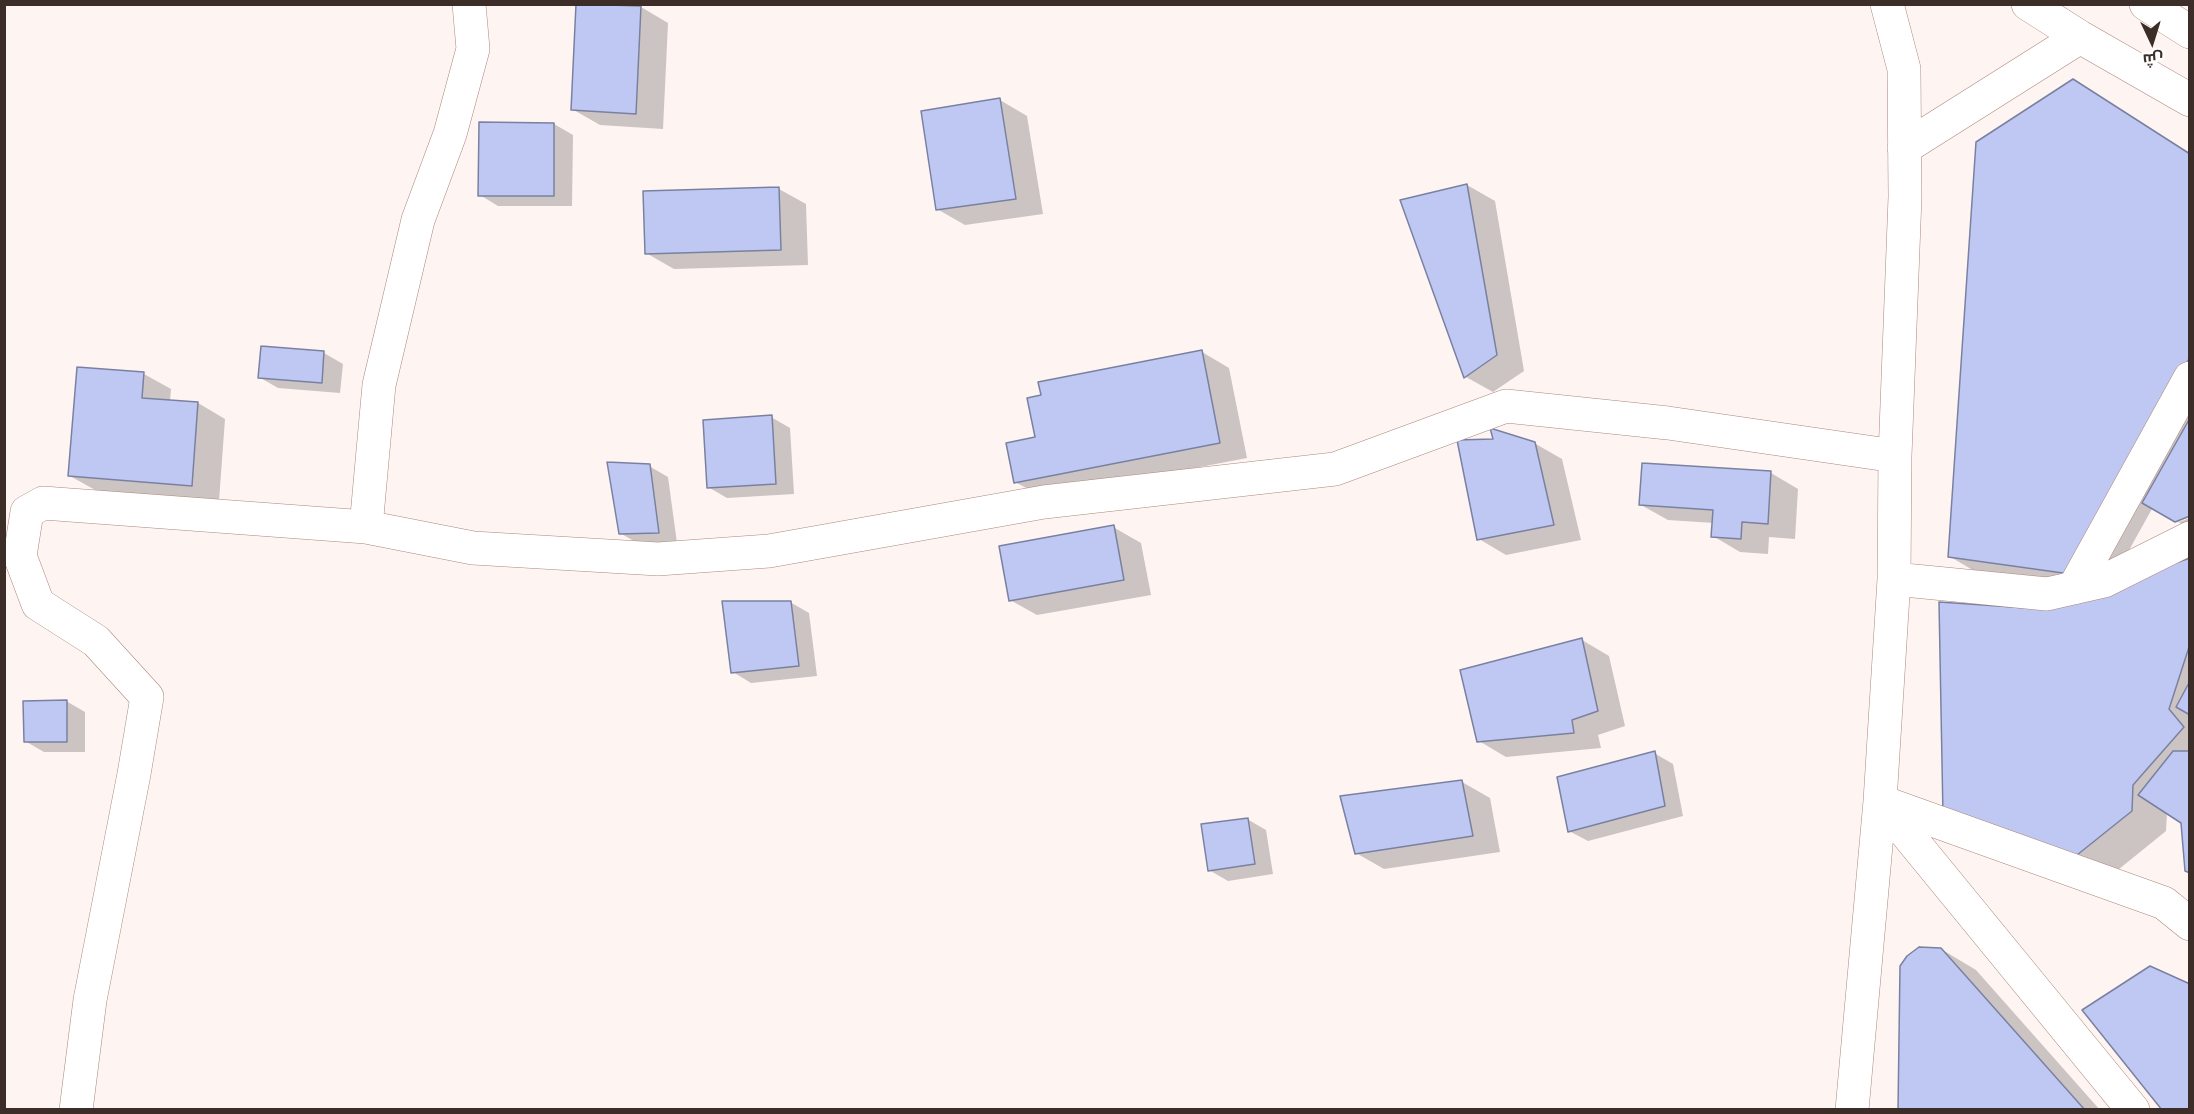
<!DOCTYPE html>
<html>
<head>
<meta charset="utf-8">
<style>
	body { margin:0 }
	#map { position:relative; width:2194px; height:1114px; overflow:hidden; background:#fef5f3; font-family:"Asap Condensed",Cairo,sans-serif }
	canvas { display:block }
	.frame { position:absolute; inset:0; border:6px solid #3c2d28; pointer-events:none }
	.north { position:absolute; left:2122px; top:12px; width:60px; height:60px; -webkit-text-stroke:4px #fff; paint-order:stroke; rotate:176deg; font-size:16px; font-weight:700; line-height:24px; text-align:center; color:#3c2d28 }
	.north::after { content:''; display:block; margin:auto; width:21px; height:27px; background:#3c2d28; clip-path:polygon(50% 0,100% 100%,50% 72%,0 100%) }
</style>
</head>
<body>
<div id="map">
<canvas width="2194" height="1114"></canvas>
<div class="frame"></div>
<div class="north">ش</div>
</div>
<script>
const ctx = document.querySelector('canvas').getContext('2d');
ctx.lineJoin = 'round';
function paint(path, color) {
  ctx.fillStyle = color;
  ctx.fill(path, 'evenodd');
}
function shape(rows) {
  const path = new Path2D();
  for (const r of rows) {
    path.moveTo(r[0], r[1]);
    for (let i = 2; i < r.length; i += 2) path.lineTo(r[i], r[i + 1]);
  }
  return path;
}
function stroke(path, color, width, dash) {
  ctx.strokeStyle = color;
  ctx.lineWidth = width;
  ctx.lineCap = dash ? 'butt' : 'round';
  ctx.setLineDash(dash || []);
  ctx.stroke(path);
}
const shadow = shape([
	[592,4,641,7,668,23,663,129,600,125,572,109],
	[2073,81,2190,153,2190,514,2179,519,2179,522,2190,518,2190,529,2153,507,2108,588,2190,560,2190,872,2182,822,2167,812,2166,831,2108,878,1980,836,2042,611,1949,556],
	[1000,100,1027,116,1043,214,965,225,937,209],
	[554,124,573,135,572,206,498,206,480,195],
	[1467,185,1495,201,1524,371,1493,392,1466,377,1402,201],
	[779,189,806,204,808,265,674,269,646,253],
	[262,348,324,353,343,364,340,393,278,388,259,377],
	[1202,352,1229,368,1247,458,1043,497,1015,482,1036,439,1042,397],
	[144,374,171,389,170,401,198,403,225,419,219,501,97,491,70,476],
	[771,417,790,428,794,494,727,498,708,487],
	[1534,443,1562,459,1581,540,1506,555,1479,539],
	[1644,464,1771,473,1798,489,1795,539,1769,537,1768,554,1740,552,1713,536,1714,523,1668,520,1641,505],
	[649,466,668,477,677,543,639,544,620,533],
	[1113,527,1141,543,1151,595,1037,615,1010,600],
	[790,602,809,613,817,676,751,683,733,672],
	[1582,640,1609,656,1625,726,1598,735,1601,748,1506,757,1479,741],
	[66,701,85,712,85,752,44,752,25,741],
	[1654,753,1673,764,1683,816,1588,841,1569,831],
	[1462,782,1490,798,1500,852,1384,869,1356,853],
	[1247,819,1266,830,1273,874,1228,881,1209,870],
	[1941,949,1976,970,2100,1110,1899,1110]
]);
const building = shape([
	[576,4,641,6,636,114,571,110,576,4],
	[2073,79,2190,154,2190,357,2070,574,1948,557,1976,142,2073,79],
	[1000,98,1016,199,936,210,921,111,1000,98],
	[479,122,554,123,554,196,478,196,479,122],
	[1467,184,1497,355,1464,378,1400,200,1467,184],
	[779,187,781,250,645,254,643,191,779,187],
	[261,346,324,351,322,383,258,378,261,346],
	[1202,350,1220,443,1014,483,1006,443,1035,437,1027,398,1041,395,1038,382,1202,350],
	[77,367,144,372,142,398,198,402,192,486,68,476,77,367],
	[772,415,776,484,707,488,703,420,772,415],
	[2190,418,2190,516,2175,522,2142,503,2190,418],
	[1490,428,1535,442,1554,525,1477,540,1457,440,1493,439,1490,428],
	[607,462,650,464,659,533,619,534,607,462],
	[1642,463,1771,471,1768,524,1742,522,1741,539,1711,537,1713,510,1639,505,1642,463],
	[1114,525,1124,580,1009,601,999,546,1114,525],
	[2190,558,2190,644,2169,709,2184,727,2133,785,2132,811,2072,859,1943,816,1939,602,2042,609,2190,558],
	[722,601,791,601,799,666,731,673,722,601],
	[1582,638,1598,711,1572,720,1574,733,1477,742,1460,670,1582,638],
	[2190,681,2190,715,2176,707,2190,681],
	[67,700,67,742,24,742,23,701,67,700],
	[1655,751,1665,806,1568,832,1557,777,1655,751],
	[2173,751,2190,751,2190,873,2185,871,2181,823,2138,795,2173,751],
	[1462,780,1473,836,1355,854,1340,796,1462,780],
	[1248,818,1255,864,1208,871,1201,824,1248,818],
	[1919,947,1941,948,2085,1110,1898,1110,1900,966,1907,956,1919,947],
	[2150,966,2190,984,2190,1110,2162,1110,2082,1010,2150,966]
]);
const minor = shape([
	[2028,4,2080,37,2190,100],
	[2146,4,2190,32],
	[1904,148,2080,37],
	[366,527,379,385,418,220,450,134,473,49,469,4],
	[1894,579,2047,594,2104,581,2190,538],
	[2074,588,2190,378],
	[1880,801,2133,1110],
	[1882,802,2164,903,2190,924],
	[76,1110,90,1000,134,774,147,697,96,641,38,604,20,556,27,512,43,503,366,527,473,548,658,559,769,551,1044,502,1335,469,1506,406,1668,423,1895,456],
	[1852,1110,1880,801,1894,579,1895,456,1905,197,1904,69,1887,4]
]);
paint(shadow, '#0003');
paint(building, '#bfc8f3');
stroke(building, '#7a81a0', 1.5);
stroke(minor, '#ac877b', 34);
stroke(minor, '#fff', 33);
</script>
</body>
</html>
